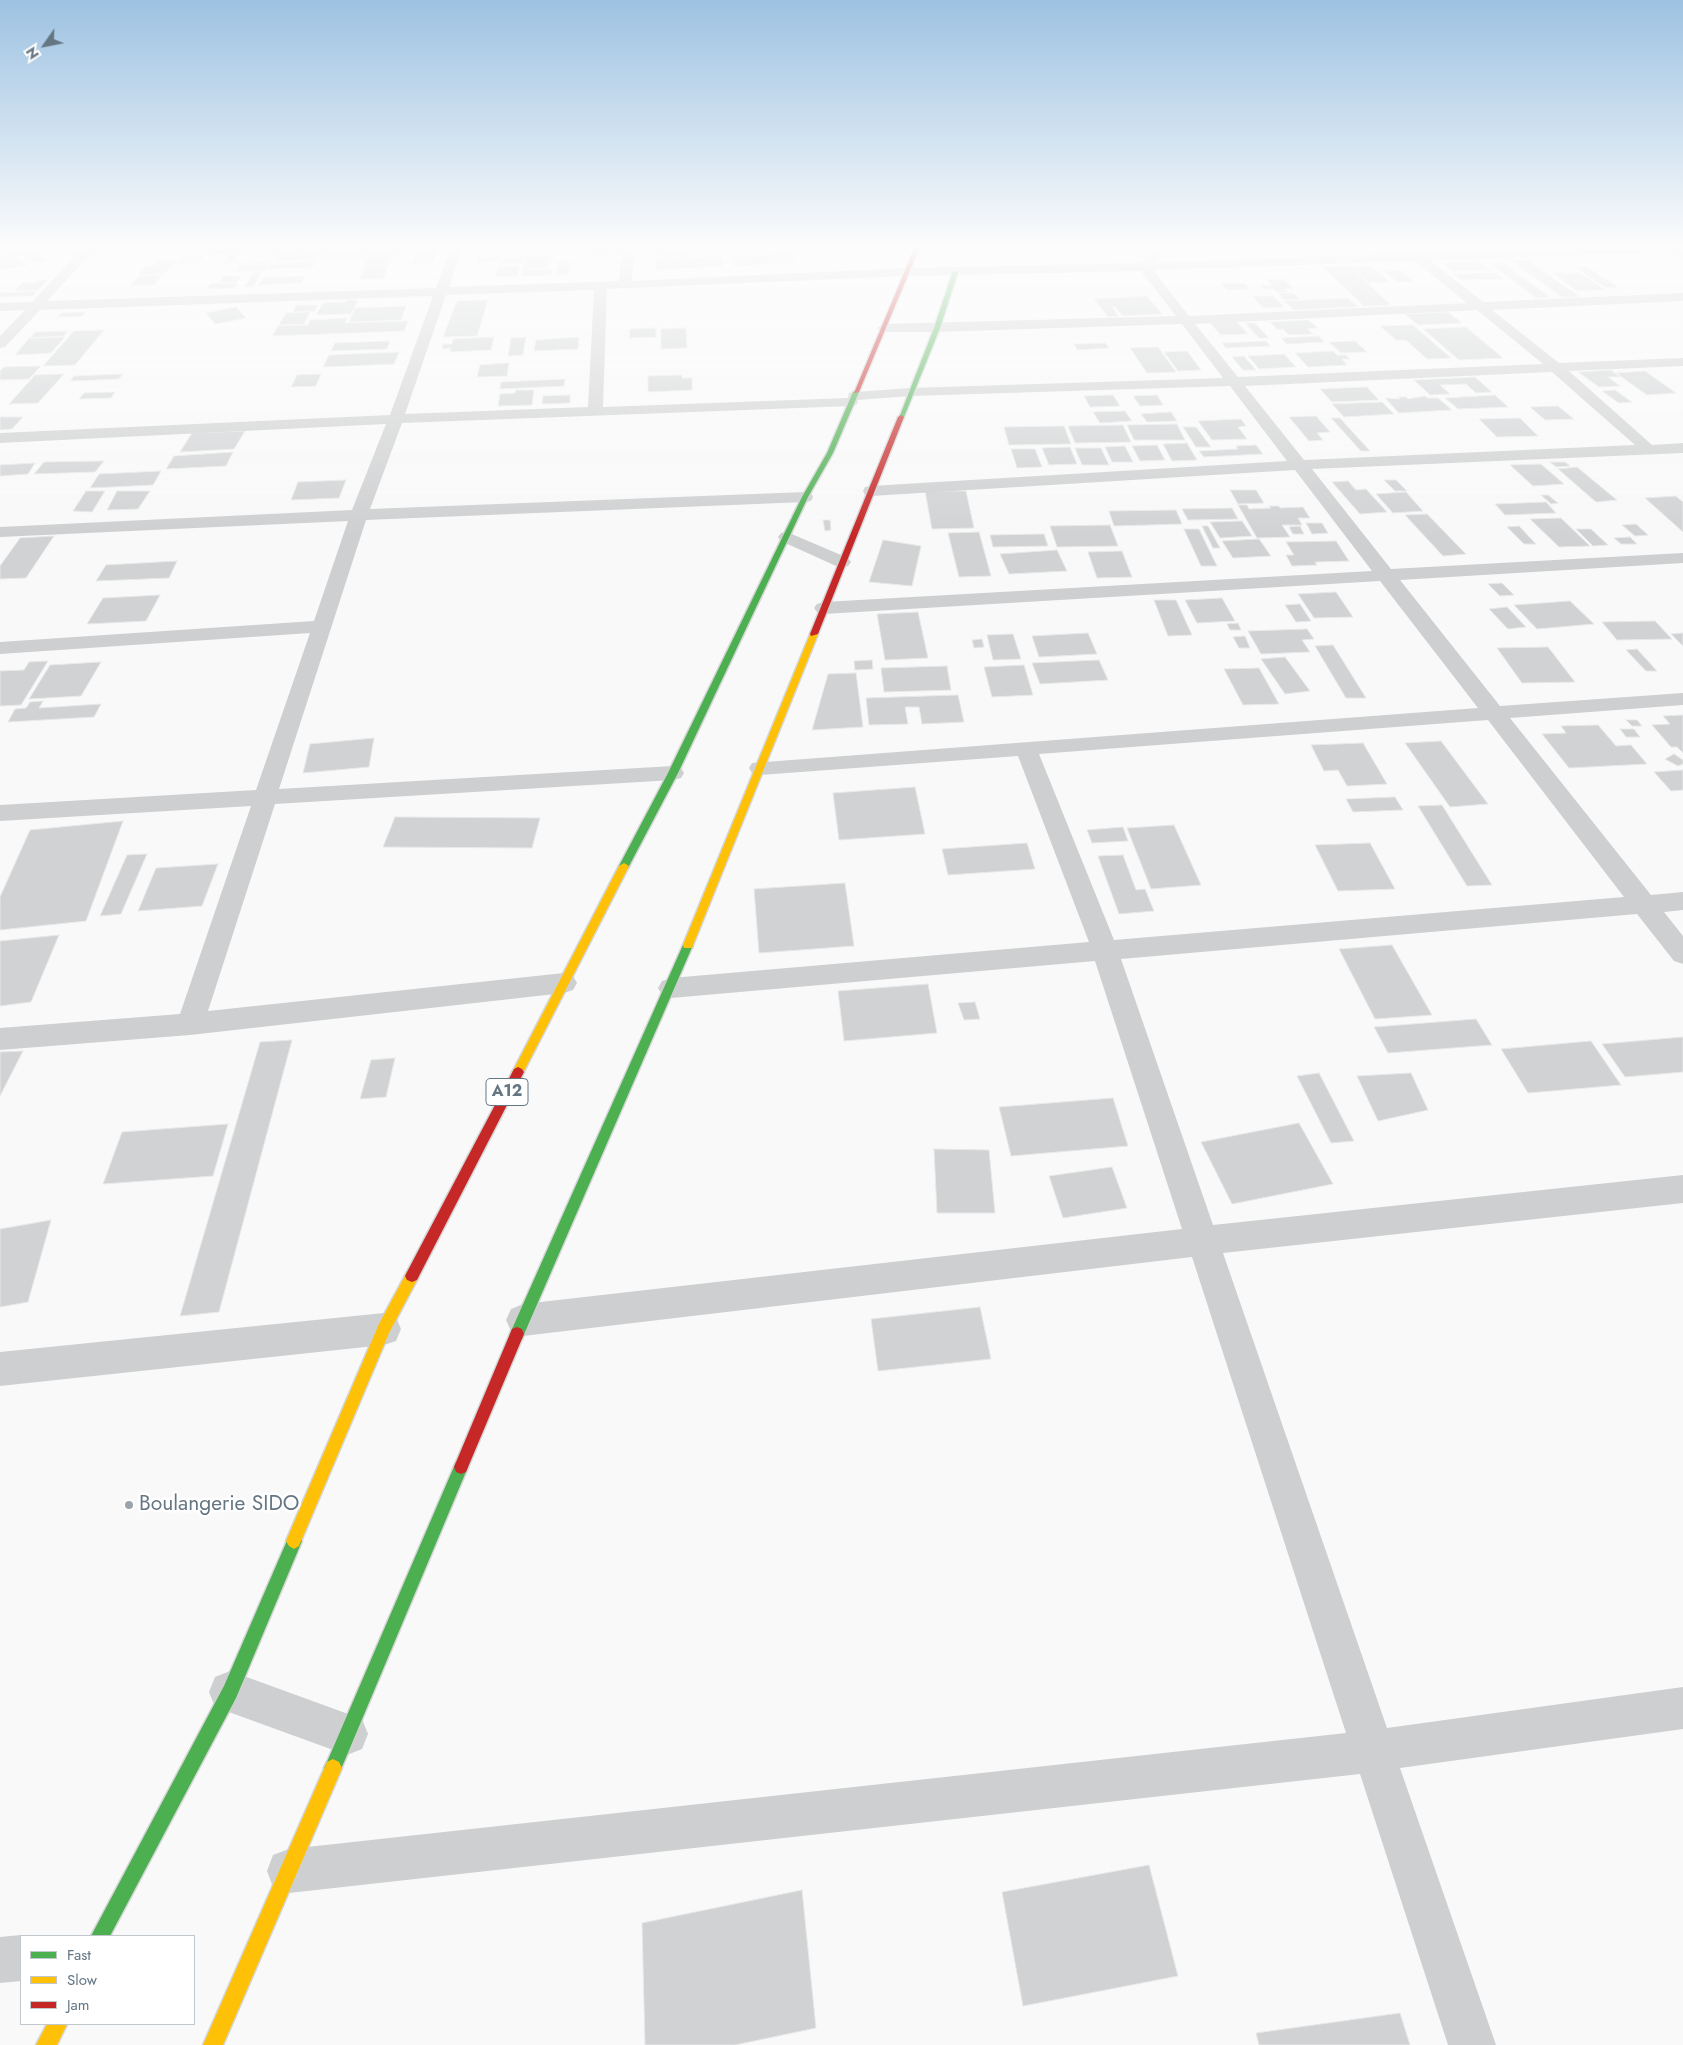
<!DOCTYPE html>
<html>
<head>
<meta charset="utf-8">
<style>
	body { margin:0 }
	#map { position:relative; width:1683px; height:2045px; overflow:hidden; background:#f9f9f9; font-family:Jost,sans-serif }
	canvas { display:block }
	.legend { position:absolute; left:20px; top:1935px; width:175px; height:90px; box-sizing:border-box; background:#fff; border:1px solid #c1c8cd; margin:0; padding:6px 9px; list-style:none; font-size:15px; color:#657683 }
	.legend li { display:flex; align-items:center; gap:10px; height:25px }
	.legend b { width:25px; border:1px solid #c1c8cd }
	.north { position:absolute; left:20px; top:20px; width:50px; height:50px; -webkit-text-stroke:4px #fff; paint-order:stroke; rotate:237deg; font-size:14px; font-weight:700; line-height:20px; text-align:center; color:#657683 }
	.north::after { content:''; display:block; margin:auto; width:18px; height:22px; background:#657683; clip-path:polygon(50% 0,100% 100%,50% 72%,0 100%) }
</style>
</head>
<body>
<div id="map">
<canvas width="1683" height="2045"></canvas>
<ul class="legend">
<li><b style="height:6px;background:#4caf50"></b>Fast</li>
<li><b style="height:6px;background:#ffc107"></b>Slow</li>
<li><b style="height:6px;background:#c62828"></b>Jam</li>
</ul>
<div class="north">N</div>
</div>
<script>
const ctx = document.querySelector('canvas').getContext('2d');
ctx.lineJoin = 'round';
function paint(path, color) {
  ctx.fillStyle = color;
  ctx.fill(path, 'evenodd');
}
function shape(rows) {
  const path = new Path2D();
  for (const r of rows) {
    path.moveTo(r[0], r[1]);
    for (let i = 2; i < r.length; i += 2) path.lineTo(r[i], r[i + 1]);
  }
  return path;
}
function stroke(path, color, width, dash) {
  ctx.strokeStyle = color;
  ctx.lineWidth = width;
  ctx.lineCap = dash ? 'butt' : 'round';
  ctx.setLineDash(dash || []);
  ctx.stroke(path);
}
function write(font, color, halo, rows, align = 'center') {
  ctx.font = font + ' Jost,sans-serif';
  ctx.lineWidth = 5;
  ctx.setLineDash([]);
  ctx.textBaseline = 'middle';
  ctx.strokeStyle = halo;
  ctx.fillStyle = color;
  for (const [text, x, y, turn = 0] of rows) {
    ctx.save();
    ctx.translate(x, y);
    ctx.rotate((+turn || 0) * Math.PI / 180);
    ctx.textAlign = isNaN(turn) ? turn : align;
    if (halo) ctx.strokeText(text, 0, 0);
    ctx.fillText(text, 0, 0);
    ctx.restore();
  }
}
const building = shape([
	[157,249,185,249,182,252,155,252,157,249],
	[212,249,229,249,224,255,208,255,212,249],
	[233,249,241,249,231,263,223,263,233,249],
	[280,249,302,249,295,260,273,261,280,249],
	[304,249,323,249,317,259,298,260,304,249],
	[369,249,365,258,345,258,349,250,369,249],
	[418,249,437,249,432,263,413,264,418,249],
	[592,249,609,249,608,253,590,253,592,249],
	[661,249,687,249,688,256,661,257,661,249],
	[1241,249,1272,249,1273,252,1242,252,1241,249],
	[28,250,48,261,37,263,21,255,12,257,8,255,28,250],
	[326,250,349,250,345,258,321,259,326,250],
	[371,250,396,250,389,265,364,266,371,250],
	[791,254,794,263,733,266,730,257,791,254],
	[204,255,198,264,177,264,184,256,204,255],
	[550,255,547,268,523,269,526,256,550,255],
	[3,257,8,259,14,258,27,265,0,270,0,258,3,257],
	[479,257,500,257,499,261,477,262,479,257],
	[502,257,524,257,522,263,500,264,502,257],
	[721,257,723,266,656,270,656,260,721,257],
	[176,260,165,274,138,275,145,267,153,266,158,261,176,260],
	[1510,260,1527,260,1580,297,1562,297,1510,260],
	[316,261,312,267,267,269,270,264,316,261],
	[558,261,570,261,568,274,556,275,558,261],
	[269,262,264,271,237,271,242,263,269,262],
	[1480,262,1490,270,1452,271,1442,263,1480,262],
	[1491,264,1504,264,1550,297,1536,298,1491,264],
	[365,266,388,266,383,279,359,279,365,266],
	[520,266,517,276,495,277,498,267,520,266],
	[1349,266,1391,305,1364,306,1323,267,1349,266],
	[1371,266,1390,282,1369,283,1351,267,1371,266],
	[1575,267,1587,267,1618,287,1606,288,1575,267],
	[552,269,551,275,521,276,522,270,552,269],
	[1400,270,1413,281,1397,282,1385,271,1400,270],
	[262,272,253,287,244,287,253,273,262,272],
	[1496,273,1504,279,1460,280,1453,274,1496,273],
	[1553,273,1580,273,1606,290,1577,291,1553,273],
	[162,275,154,285,130,286,139,276,162,275],
	[224,276,241,276,237,282,219,283,224,276],
	[305,276,301,283,258,285,263,278,305,276],
	[1283,279,1293,288,1285,289,1288,292,1277,292,1274,289,1264,289,1260,285,1272,285,1267,280,1283,279],
	[39,280,48,280,38,290,14,291,22,283,38,282,39,280],
	[238,283,235,288,206,289,210,284,238,283],
	[1221,283,1245,284,1249,289,1227,290,1221,283],
	[37,291,33,296,0,297,0,293,37,291],
	[1278,293,1293,293,1300,299,1284,300,1278,293],
	[1147,296,1162,314,1123,316,1115,307,1112,307,1118,316,1108,317,1094,299,1147,296],
	[1252,296,1273,296,1284,307,1263,308,1252,296],
	[1348,298,1358,307,1294,310,1284,301,1348,298],
	[347,300,358,300,351,314,316,315,323,303,346,302,347,300],
	[488,300,477,336,443,337,457,301,488,300],
	[296,305,318,305,315,311,293,312,296,305],
	[406,306,401,320,349,322,355,308,406,306],
	[236,307,246,318,215,324,206,313,236,307],
	[86,312,82,316,57,317,62,313,86,312],
	[310,312,304,324,279,325,286,313,310,312],
	[1448,312,1462,323,1418,325,1405,314,1448,312],
	[347,318,345,323,408,321,404,331,272,336,278,326,308,325,310,320,347,318],
	[1308,320,1318,328,1308,329,1313,334,1289,335,1283,329,1278,330,1270,322,1308,320],
	[1236,321,1248,334,1221,335,1209,322,1236,321],
	[1245,323,1255,323,1269,338,1259,338,1245,323],
	[1413,325,1451,358,1427,359,1406,340,1396,340,1380,326,1413,325],
	[1466,327,1503,358,1459,360,1423,329,1466,327],
	[656,328,656,337,629,338,630,329,656,328],
	[686,328,687,348,661,349,661,329,686,328],
	[104,330,75,365,43,366,74,331,104,330],
	[67,331,64,336,31,338,35,332,67,331],
	[1319,336,1324,342,1287,344,1281,338,1319,336],
	[65,337,51,353,15,355,29,338,65,337],
	[494,337,491,350,450,352,451,348,442,349,443,344,452,344,453,339,494,337],
	[526,337,523,355,508,356,511,338,526,337],
	[579,337,578,349,534,351,536,340,579,337],
	[390,341,387,349,331,351,335,343,390,341],
	[1266,341,1270,346,1226,348,1222,343,1266,341],
	[1355,341,1367,352,1341,353,1329,342,1355,341],
	[1105,343,1109,348,1077,350,1074,344,1105,343],
	[1158,347,1176,372,1147,373,1130,348,1158,347],
	[1187,351,1201,370,1178,371,1164,352,1187,351],
	[1333,351,1337,355,1346,355,1350,359,1342,359,1347,365,1308,367,1295,353,1333,351],
	[399,352,394,364,323,367,329,355,399,352],
	[1284,354,1296,367,1259,369,1248,356,1284,354],
	[1244,356,1256,370,1243,370,1232,357,1244,356],
	[509,363,507,376,477,377,480,365,509,363],
	[41,366,29,379,0,380,0,371,4,367,41,366],
	[1611,370,1620,377,1608,377,1620,386,1599,387,1578,372,1611,370],
	[1645,371,1676,393,1647,395,1616,373,1645,371],
	[64,374,38,403,9,404,35,375,64,374],
	[123,374,119,379,70,381,74,376,123,374],
	[321,374,316,386,291,387,297,375,321,374],
	[682,375,682,378,692,378,692,390,648,392,648,376,682,375],
	[1475,377,1492,392,1476,393,1466,384,1440,385,1450,394,1430,395,1414,380,1475,377],
	[565,379,564,386,500,389,501,382,565,379],
	[1367,387,1379,400,1332,402,1320,389,1367,387],
	[516,390,534,390,532,405,498,406,500,394,515,393,516,390],
	[1615,390,1632,402,1619,403,1602,391,1615,390],
	[115,392,111,398,79,399,84,393,115,392],
	[570,395,570,403,542,404,543,396,570,395],
	[1113,395,1120,406,1090,407,1084,396,1113,395],
	[1157,395,1163,405,1140,406,1133,396,1157,395],
	[1495,395,1508,407,1458,409,1445,398,1495,395],
	[1425,396,1427,398,1438,398,1452,410,1399,413,1385,398,1400,399,1398,397,1406,397,1408,399,1425,396],
	[1382,402,1394,414,1344,417,1332,404,1382,402],
	[1558,406,1574,419,1545,420,1530,407,1558,406],
	[1125,411,1132,421,1100,423,1093,412,1125,411],
	[1171,412,1177,421,1147,422,1141,414,1171,412],
	[1316,416,1330,432,1317,433,1323,440,1309,441,1289,417,1316,416],
	[0,417,23,417,12,429,0,430,0,417],
	[1331,418,1340,418,1370,451,1361,451,1331,418],
	[1520,418,1538,436,1497,437,1479,419,1520,418],
	[1241,419,1246,426,1238,427,1247,439,1212,440,1198,421,1241,419],
	[1177,424,1185,440,1134,440,1127,425,1177,424],
	[1123,425,1131,442,1075,443,1068,426,1123,425],
	[1064,426,1071,444,1009,445,1004,427,1064,426],
	[1183,427,1196,427,1211,447,1196,447,1183,427],
	[245,431,234,449,180,452,192,433,245,431],
	[1187,443,1197,460,1172,461,1163,444,1187,443],
	[1157,445,1165,460,1140,461,1132,446,1157,445],
	[1256,445,1263,454,1204,457,1199,451,1238,449,1236,446,1256,445],
	[1125,446,1133,462,1112,462,1105,447,1125,446],
	[1070,447,1077,464,1049,465,1042,448,1070,447],
	[1075,448,1101,448,1109,465,1082,465,1075,448],
	[1011,449,1035,449,1042,467,1017,468,1011,449],
	[233,452,226,466,166,469,174,456,233,452],
	[104,461,95,472,34,474,44,462,104,461],
	[1550,462,1565,462,1570,466,1556,467,1550,462],
	[35,463,28,474,0,476,0,465,35,463],
	[1541,464,1564,484,1533,486,1510,465,1541,464],
	[1577,467,1617,500,1596,502,1558,469,1577,467],
	[161,471,153,485,90,488,99,474,161,471],
	[346,480,339,498,291,500,298,482,346,480],
	[1384,480,1396,480,1407,491,1395,491,1384,480],
	[1348,481,1356,490,1366,489,1387,512,1360,514,1332,482,1348,481],
	[1230,490,1256,490,1264,503,1238,504,1230,490],
	[86,491,105,491,92,512,73,511,86,491],
	[117,491,150,491,138,509,107,510,117,491],
	[925,491,966,491,974,528,932,529,925,491],
	[1406,492,1423,511,1393,513,1376,494,1406,492],
	[1541,495,1548,495,1558,503,1551,504,1541,495],
	[1676,496,1683,502,1683,532,1645,498,1676,496],
	[1546,502,1556,513,1505,515,1495,504,1546,502],
	[1238,505,1247,505,1249,509,1271,508,1269,506,1279,506,1280,508,1303,507,1310,518,1298,518,1302,525,1282,525,1290,537,1257,538,1238,505],
	[1232,508,1238,519,1188,520,1182,509,1232,508],
	[1176,510,1182,524,1114,526,1109,511,1176,510],
	[1427,514,1466,554,1443,556,1405,515,1427,514],
	[1561,518,1590,546,1559,547,1530,519,1561,518],
	[823,520,830,520,831,530,825,531,823,520],
	[1242,521,1252,536,1220,538,1210,522,1242,521],
	[1306,523,1322,523,1328,533,1312,534,1306,523],
	[1636,524,1648,535,1635,536,1622,525,1636,524],
	[1110,525,1118,546,1057,547,1050,526,1110,525],
	[1202,526,1208,526,1220,548,1213,548,1202,526],
	[1300,526,1304,534,1293,534,1289,527,1300,526],
	[1519,526,1536,544,1524,544,1507,527,1519,526],
	[1184,529,1199,529,1217,566,1201,566,1184,529],
	[1576,529,1591,529,1608,545,1593,546,1576,529],
	[979,532,991,576,959,577,948,533,979,532],
	[1044,534,1048,546,993,547,990,535,1044,534],
	[54,536,26,578,0,579,0,566,20,538,54,536],
	[1630,537,1637,544,1621,544,1614,538,1630,537],
	[1259,539,1271,556,1233,558,1222,541,1259,539],
	[883,540,921,546,912,586,869,582,883,540],
	[1336,541,1349,561,1315,562,1317,565,1292,566,1286,555,1294,555,1286,542,1336,541],
	[1057,550,1067,571,1009,574,1000,554,1057,550],
	[1122,551,1132,577,1097,578,1088,552,1122,551],
	[177,561,169,578,96,581,106,565,177,561],
	[1502,583,1514,595,1500,596,1488,584,1502,583],
	[1336,592,1353,617,1314,618,1298,594,1336,592],
	[160,595,146,621,87,624,103,598,160,595],
	[1222,598,1235,621,1197,623,1185,600,1222,598],
	[1154,600,1176,600,1192,635,1168,636,1154,600],
	[1570,601,1594,624,1537,629,1514,605,1570,601],
	[1300,604,1311,621,1296,622,1285,605,1300,604],
	[1507,607,1526,627,1508,629,1489,609,1507,607],
	[918,612,928,658,885,660,877,614,918,612],
	[1655,621,1672,639,1617,640,1602,622,1655,621],
	[1238,623,1241,630,1230,630,1227,624,1238,623],
	[1307,629,1314,639,1302,640,1310,652,1261,654,1248,631,1307,629],
	[1088,633,1097,654,1039,657,1032,636,1088,633],
	[1683,633,1683,646,1671,634,1683,633],
	[1013,634,1021,659,993,660,987,635,1013,634],
	[1245,636,1250,648,1239,648,1233,637,1245,636],
	[982,639,984,647,974,648,972,640,982,639],
	[1333,645,1366,698,1346,698,1315,646,1333,645],
	[1548,647,1575,682,1522,683,1497,648,1548,647],
	[1637,649,1657,671,1646,671,1626,650,1637,649],
	[1285,657,1310,691,1285,694,1261,659,1285,657],
	[872,660,873,669,855,670,854,661,872,660],
	[1099,660,1108,680,1040,684,1032,663,1099,660],
	[48,661,21,705,0,706,0,671,24,670,29,662,48,661],
	[101,662,81,696,29,699,50,665,101,662],
	[1024,665,1033,695,992,697,984,667,1024,665],
	[947,666,951,690,884,692,881,668,947,666],
	[1259,668,1279,704,1243,705,1224,669,1259,668],
	[856,673,863,727,812,730,828,674,856,673],
	[958,695,964,722,922,724,919,707,905,707,908,724,869,725,866,698,958,695],
	[43,701,39,708,101,704,94,717,8,722,15,709,26,708,30,702,43,701],
	[1683,715,1683,753,1677,747,1671,747,1652,725,1670,724,1663,716,1683,715],
	[1626,720,1637,720,1642,726,1632,726,1626,720],
	[1598,725,1616,746,1631,745,1647,764,1569,768,1542,734,1566,733,1561,726,1598,725],
	[1620,729,1634,729,1640,737,1626,737,1620,729],
	[374,738,369,767,303,773,310,744,374,738],
	[1441,741,1488,804,1450,807,1405,743,1441,741],
	[1363,743,1387,784,1347,786,1338,770,1324,771,1311,745,1363,743],
	[1674,754,1683,760,1683,764,1678,766,1665,759,1674,754],
	[1683,770,1683,790,1671,791,1654,772,1683,770],
	[915,787,925,834,839,840,833,793,915,787],
	[1395,797,1403,810,1353,812,1346,799,1395,797],
	[1442,805,1492,885,1467,886,1418,806,1442,805],
	[395,817,540,818,532,848,383,847,395,817],
	[123,821,86,921,0,930,0,897,30,830,123,821],
	[1174,825,1201,885,1151,889,1127,828,1174,825],
	[1123,827,1128,841,1092,843,1087,830,1123,827],
	[1027,843,1035,869,948,875,942,849,1027,843],
	[1370,843,1395,889,1338,891,1315,845,1370,843],
	[147,854,121,914,100,916,127,855,147,854],
	[1123,855,1136,890,1145,889,1154,911,1119,914,1098,856,1123,855],
	[218,864,202,906,138,911,156,868,218,864],
	[845,883,854,946,759,953,754,889,845,883],
	[59,935,31,1002,0,1006,0,941,59,935],
	[1392,945,1432,1015,1375,1019,1339,949,1392,945],
	[928,984,937,1033,844,1041,838,991,928,984],
	[975,1002,980,1019,964,1020,958,1003,975,1002],
	[1476,1019,1492,1045,1388,1053,1374,1027,1476,1019],
	[1683,1037,1683,1072,1625,1077,1602,1044,1683,1037],
	[292,1040,219,1312,180,1316,260,1042,292,1040],
	[1591,1041,1621,1085,1528,1093,1501,1049,1591,1041],
	[23,1051,0,1096,0,1052,23,1051],
	[395,1058,386,1097,360,1099,371,1060,395,1058],
	[1319,1073,1354,1141,1331,1143,1297,1076,1319,1073],
	[1411,1073,1428,1110,1378,1121,1357,1076,1411,1073],
	[1113,1098,1128,1146,1011,1156,999,1107,1113,1098],
	[1299,1123,1333,1184,1232,1204,1201,1142,1299,1123],
	[228,1124,213,1176,103,1184,122,1132,228,1124],
	[934,1149,989,1150,995,1213,937,1213,934,1149],
	[1112,1167,1127,1208,1063,1218,1049,1176,1112,1167],
	[51,1220,28,1302,0,1307,0,1229,51,1220],
	[980,1307,991,1359,878,1371,871,1319,980,1307],
	[1149,1865,1178,1976,1023,2006,1002,1892,1149,1865],
	[802,1890,816,2028,735,2045,645,2045,642,1923,802,1890],
	[1400,2013,1410,2045,1259,2045,1256,2033,1400,2013]
]);
const street = shape([
	[82,249,95,249,47,301,436,288,450,249,462,249,449,287,619,281,622,249,634,249,632,281,907,268,1141,263,1150,254,1154,253,1160,257,1155,263,1527,249,1645,249,1639,253,1430,260,1483,302,1683,293,1683,301,1492,310,1559,363,1683,358,1683,366,1569,371,1652,445,1683,443,1683,453,1312,469,1391,569,1683,553,1683,563,1400,580,1500,706,1683,693,1683,705,1510,718,1651,895,1683,892,1683,910,1664,912,1683,936,1683,964,1674,961,1637,914,1121,959,1213,1225,1683,1175,1683,1203,1223,1253,1387,1728,1683,1687,1683,1729,1400,1768,1496,2045,1448,2045,1360,1774,289,1893,273,1887,267,1871,273,1855,289,1849,1346,1733,1192,1257,523,1336,511,1331,506,1320,511,1309,523,1304,1182,1229,1095,961,671,998,662,995,658,988,662,981,671,978,1089,942,1018,756,760,775,752,773,749,768,752,763,1478,708,1380,581,824,614,817,612,814,608,817,604,824,602,1372,571,1295,470,871,496,865,495,863,491,865,487,871,486,1287,461,1230,386,911,396,857,400,858,402,856,405,851,406,402,423,370,509,805,492,811,493,813,497,811,501,805,502,366,520,279,789,673,766,681,768,684,773,681,778,673,780,275,804,208,1011,564,973,573,976,577,983,573,990,564,993,190,1035,0,1050,0,1028,180,1014,251,806,0,821,0,805,256,790,310,633,0,654,0,642,314,621,348,521,0,537,0,527,352,510,386,424,0,443,0,433,390,415,433,296,40,310,5,347,0,348,0,336,25,310,0,311,0,303,32,302,82,249],
	[1415,261,1467,303,1189,316,1153,270,1415,261],
	[1141,271,1176,316,884,324,877,328,884,332,937,332,1182,324,1223,378,911,388,854,392,849,393,848,398,603,407,607,289,907,276,1141,271],
	[594,290,588,407,405,414,446,295,594,290],
	[1477,310,1543,364,1238,377,1195,324,1477,310],
	[1552,372,1635,445,1304,460,1245,386,1552,372],
	[1488,720,1624,897,1114,940,1039,754,1488,720],
	[1668,249,1683,249,1683,259,1679,258,1668,249],
	[787,532,848,558,851,562,848,566,842,567,836,566,781,541,778,537,781,533,787,532],
	[384,1313,396,1317,401,1329,396,1341,384,1345,0,1386,0,1352,384,1313],
	[230,1671,362,1719,368,1734,362,1749,347,1755,215,1707,209,1692,215,1677,230,1671],
	[21,1935,25,1936,21,1936,21,1981,0,1983,0,1937,21,1935]
]);
const fast = shape([
	[953,271,958,272,940,328,904,417,899,418,934,328,953,271],
	[856,390,859,392,833,453,808,497,678,773,628,868,620,868,619,866,668,773,802,497,827,453,853,392,856,390],
	[688,941,693,945,522,1339,517,1341,512,1339,510,1334,512,1329,683,945,688,941],
	[461,1460,466,1462,468,1467,339,1774,333,1777,327,1774,324,1768,327,1762,456,1462,461,1460],
	[294,1533,299,1536,302,1541,236,1698,110,1936,91,1936,224,1686,289,1536,294,1533]
]);
const slow = shape([
	[811,632,818,634,693,945,692,948,684,948,683,945,811,632],
	[624,863,629,866,522,1075,514,1075,512,1072,514,1069,619,866,624,863],
	[412,1270,417,1272,419,1276,389,1333,299,1546,294,1549,289,1546,286,1541,379,1324,407,1272,412,1270],
	[333,1759,339,1762,342,1768,223,2045,203,2045,327,1762,333,1759],
	[47,2024,67,2024,57,2045,36,2045,47,2024]
]);
const jam = shape([
	[914,249,919,249,859,392,854,393,914,249],
	[901,415,904,417,818,634,811,636,810,634,898,417,901,415],
	[518,1067,522,1069,524,1072,417,1280,412,1282,407,1280,405,1276,407,1272,514,1069,518,1067],
	[517,1327,522,1329,524,1334,466,1472,461,1474,456,1472,454,1467,512,1329,517,1327]
]);
const markers = [
	[129,1505,5,"#99a4ac"]
];
const shields = [
	[507,1092,42]
];
const shieldNames = [
	["A12",507,1092]
];
const nearPoinames = [
	["Boulangerie SIDO",139,1505]
];
paint(building, '#d0d2d3');
stroke(building, '#e8e8e8', 1);
stroke(fast, '#d5d6d7', 3);
stroke(slow, '#d5d6d7', 3);
stroke(jam, '#d5d6d7', 3);
paint(street, '#cecfd0');
paint(fast, '#4caf50');
paint(slow, '#ffc107');
paint(jam, '#c62828');
const sky = ctx.createLinearGradient(0, 0, 0, 536);
sky.addColorStop(0, '#9dc2e2');
sky.addColorStop(0.46, '#fcfcfc');
sky.addColorStop(1, '#fcfcfc00');
ctx.fillStyle = sky;
ctx.fillRect(0, 0, 1683, 536);
for (const [x, y, r, color] of markers) {
  const dot = new Path2D();
  dot.arc(x, y, r, 0, 2 * Math.PI);
  ctx.fillStyle = color;
  ctx.fill(dot);
  stroke(dot, '#fff', 2);
}
for (const [x, y, w] of shields) {
  const box = new Path2D();
  box.roundRect(x - w / 2, y - 13.5, w, 27, 4);
  ctx.fillStyle = '#fff';
  ctx.fill(box);
  stroke(box, '#657683', 1);
}
write('bold 16px', '#657683', null, shieldNames);
write('21px', '#657683', '#fff', nearPoinames, 'left');
</script>
</body>
</html>
